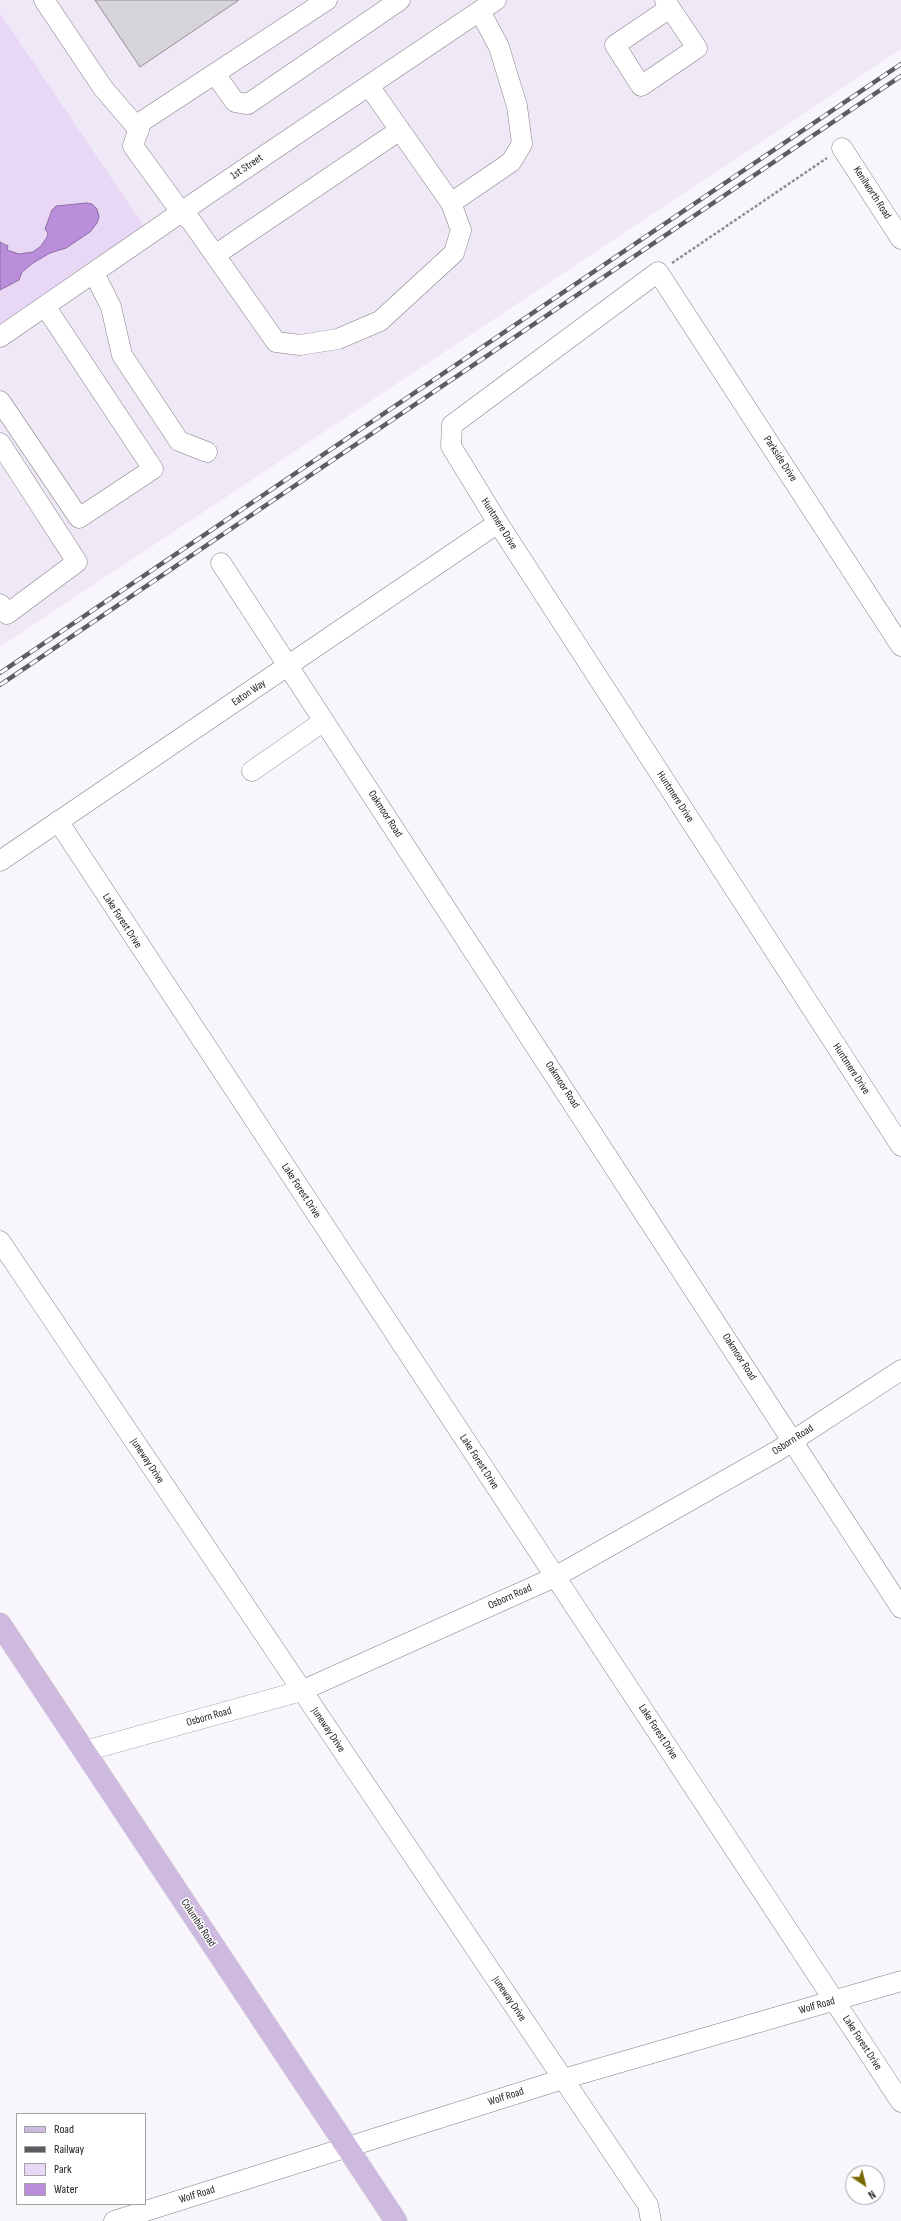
<!DOCTYPE html>
<html>
<head>
<meta charset="utf-8">
<style>
	body { margin:0 }
	#map { position:relative; width:901px; height:2221px; overflow:hidden; background:#f8f5fc; font-family:"Sofia Sans Condensed",sans-serif }
	canvas { display:block }
	.legend { position:absolute; left:16px; top:2113px; width:130px; height:92px; box-sizing:border-box; background:#fff; border:1px solid #a4a3a4; margin:0; padding:5px 7px; list-style:none; font-size:12px; color:#1b1a1c }
	.legend li { display:flex; align-items:center; gap:8px; height:20px }
	.legend b { width:20px; border:1px solid #a4a3a4 }
	.north { position:absolute; left:845px; top:2165px; width:40px; height:40px; box-sizing:border-box; background:#fff; border:1px solid #a4a3a4; border-radius:50%; rotate:145deg; font-size:11px; font-weight:700; line-height:16px; text-align:center; color:#1b1a1c }
	.north::after { content:''; display:block; margin:auto; width:14px; height:18px; background:#786a02; clip-path:polygon(50% 0,100% 100%,50% 72%,0 100%) }
</style>
</head>
<body>
<div id="map">
<canvas width="901" height="2221"></canvas>
<ul class="legend">
<li><b style="height:5px;background:#ceb9df"></b>Road</li>
<li><b style="height:5px;background:#5e5c60"></b>Railway</li>
<li><b style="height:11px;background:#e8d7f5"></b>Park</li>
<li><b style="height:11px;background:#bb8edc"></b>Water</li>
</ul>
<div class="north">N</div>
</div>
<script>
const ctx = document.querySelector('canvas').getContext('2d');
ctx.lineJoin = 'round';
function paint(path, color) {
  ctx.fillStyle = color;
  ctx.fill(path, 'evenodd');
}
function shape(rows) {
  const path = new Path2D();
  for (const r of rows) {
    path.moveTo(r[0], r[1]);
    for (let i = 2; i < r.length; i += 2) path.lineTo(r[i], r[i + 1]);
  }
  return path;
}
function stroke(path, color, width, dash) {
  ctx.strokeStyle = color;
  ctx.lineWidth = width;
  ctx.lineCap = dash ? 'butt' : 'round';
  ctx.setLineDash(dash || []);
  ctx.stroke(path);
}
function write(font, color, halo, rows, align = 'center') {
  ctx.font = font + ' "Sofia Sans Condensed",sans-serif';
  ctx.lineWidth = 3;
  ctx.setLineDash([]);
  ctx.textBaseline = 'middle';
  ctx.strokeStyle = halo;
  ctx.fillStyle = color;
  for (const [text, x, y, turn = 0] of rows) {
    ctx.save();
    ctx.translate(x, y);
    ctx.rotate((+turn || 0) * Math.PI / 180);
    ctx.textAlign = isNaN(turn) ? turn : align;
    if (halo) ctx.strokeText(text, 0, 0);
    ctx.fillText(text, 0, 0);
    ctx.restore();
  }
}
const built = shape([
	[0,0,901,0,901,49,0,647,0,329,146,229,0,13]
]);
const green = shape([
	[0,13,146,229,0,329,0,290,19,280,22,272,33,263,50,253,66,248,90,232,86,203,68,204,56,206,52,210,45,229,48,233,47,237,41,246,33,252,19,254,7,250,5,243,0,242]
]);
const water = shape([
	[86,203,92,204,97,209,99,217,97,223,90,232,66,248,50,253,33,263,22,272,19,280,0,290,0,242,8,246,7,250,19,254,33,252,41,246,47,237,48,233,45,229,52,210,56,206,86,203]
]);
const building = shape([
	[95,0,239,0,140,67,95,0]
]);
const path = shape([
	[672,263,827,158]
]);
const minor = shape([
	[44,0,103,88,139,130],
	[327,0,141,122,133,146,181,212,191,221,276,342,300,345,338,339,380,321,454,253,461,230,451,203],
	[665,0,670,8,697,48,641,86,615,45,670,8],
	[215,74,235,102,248,104,400,0],
	[369,86,451,203,511,162,522,144,517,106,499,47,480,11],
	[842,148,901,239],
	[215,255,400,130],
	[94,273,111,307,122,355,179,441,207,452],
	[0,337,209,193,496,0],
	[0,401,79,518,153,469,45,306],
	[0,443,77,562,7,614,0,604],
	[221,563,901,1608],
	[901,646,658,272,452,425,451,446,498,523,901,1146],
	[252,771,324,721],
	[58,821,901,2102],
	[0,861,498,523],
	[0,1241,648,2205,651,2221],
	[85,1751,301,1691,555,1577,777,1451,901,1370],
	[114,2221,563,2079,901,1981]
]);
const major = shape([
	[0,1624,396,2221]
]);
const rail = shape([
	[0,673,901,64],
	[0,685,901,76]
]);
const streetNames = [
	["1st Street",247,167,-34],
	["Kenilworth Road",872,193,57],
	["Parkside Drive",780,459,57],
	["Huntmere Drive",499,524,58],
	["Eaton Way",249,693,-34],
	["Huntmere Drive",675,797,57],
	["Oakmoor Road",385,814,57],
	["Lake Forest Drive",122,921,57],
	["Huntmere Drive",851,1069,57],
	["Oakmoor Road",562,1085,57],
	["Lake Forest Drive",301,1191,57],
	["Oakmoor Road",739,1357,57],
	["Osborn Road",793,1440,-33],
	["Juneway Drive",147,1461,56],
	["Lake Forest Drive",479,1462,57],
	["Osborn Road",510,1597,-24],
	["Osborn Road",209,1717,-16],
	["Juneway Drive",328,1730,56],
	["Lake Forest Drive",658,1732,57],
	["Columbia Road",198,1923,57],
	["Juneway Drive",509,1999,56],
	["Wolf Road",817,2006,-16],
	["Lake Forest Drive",862,2043,57],
	["Wolf Road",506,2097,-18],
	["Wolf Road",197,2195,-17]
];
paint(built, '#efe8f6');
paint(green, '#e8d7f5');
paint(water, '#bb8edc');
stroke(water, '#8b6ba2', 1);
paint(building, '#d6d3d9');
stroke(building, '#939096', 1);
stroke(minor, '#837f86', 21);
stroke(major, '#d1d1d2', 23);
stroke(path, '#8f8d92', 2.5, [3, 2]);
stroke(minor, '#fff', 20);
stroke(major, '#ceb9df', 22);
stroke(rail, '#5e5c60', 4.5);
stroke(rail, '#fff', 3, [9]);
write('11px', '#1b1a1c', '#fff', streetNames);
</script>
</body>
</html>
